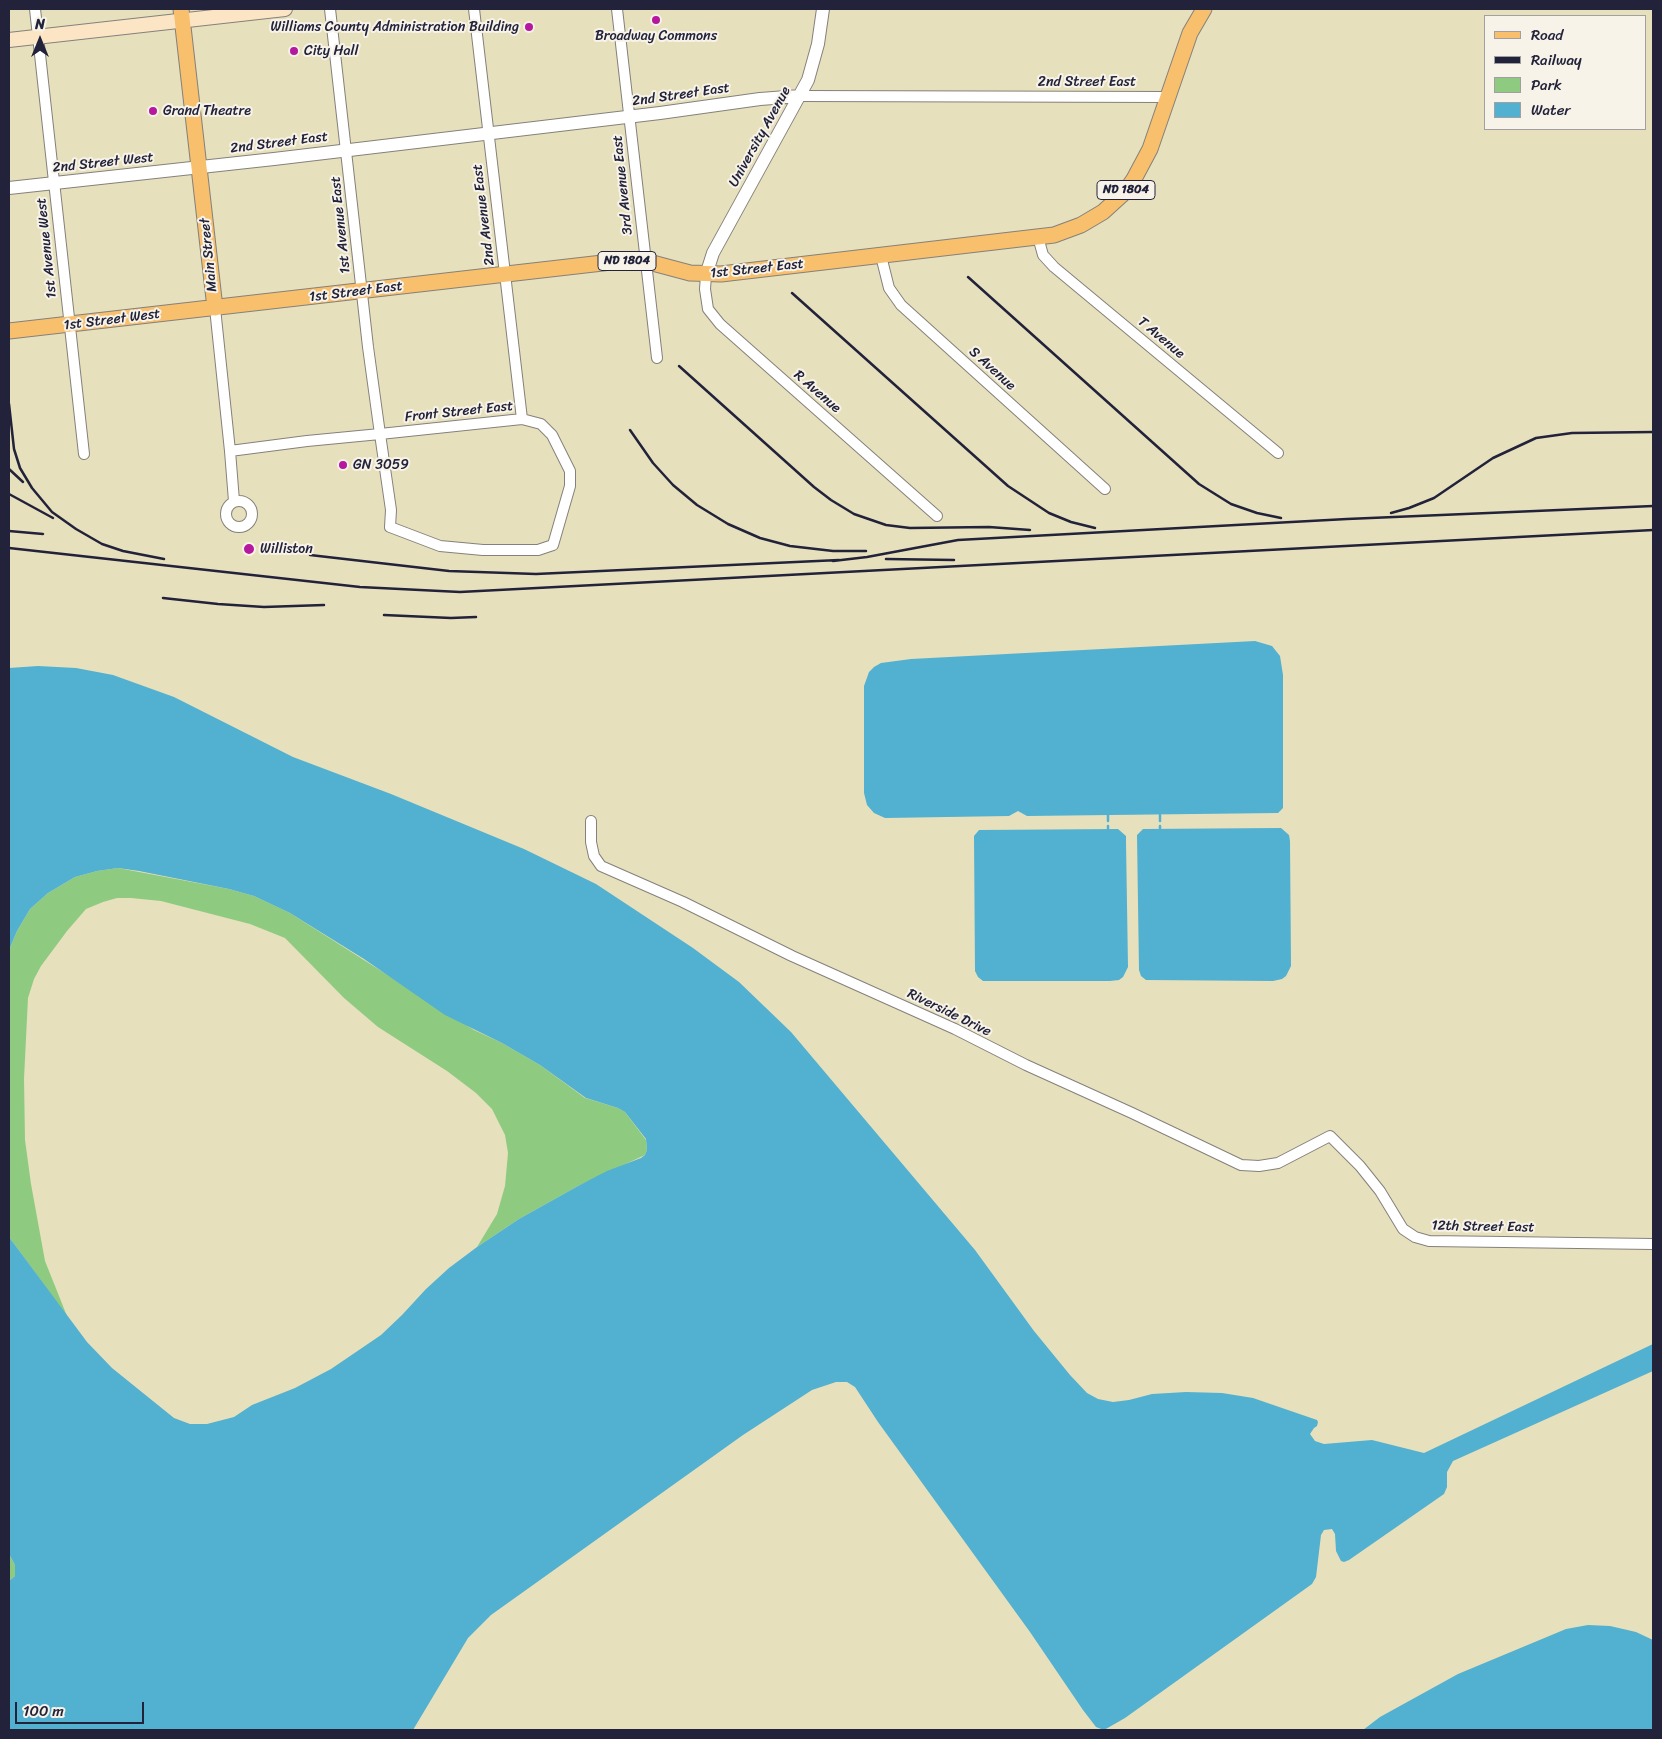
<!DOCTYPE html>
<html>
<head>
<meta charset="utf-8">
<style>
	body { margin:0 }
	#map { position:relative; width:1662px; height:1739px; overflow:hidden; background:#e7e0bc; font-family:Sriracha,sans-serif }
	canvas { display:block }
	.frame { position:absolute; inset:0; border:10px solid #22223b; pointer-events:none }
	.legend { position:absolute; left:1484px; top:15px; width:162px; height:115px; box-sizing:border-box; background:#f7f3e8; border:1px solid #a29fa3; margin:0; padding:6px 9px; list-style:none; font-size:15px; color:#22223b }
	.legend li { display:flex; align-items:center; gap:10px; height:25px }
	.legend b { width:25px; border:1px solid #a29fa3 }
	.north { position:absolute; left:15px; top:15px; width:50px; height:50px; -webkit-text-stroke:4px #f7f3e8; paint-order:stroke; rotate:0deg; font-size:14px; font-weight:700; line-height:20px; text-align:center; color:#22223b }
	.north::after { content:''; display:block; margin:auto; width:18px; height:22px; background:#22223b; clip-path:polygon(50% 0,100% 100%,50% 72%,0 100%) }
	.scale { position:absolute; left:15px; top:1702px; width:129px; height:22px; box-sizing:border-box; border:2px solid #22223b; border-top:0; padding-left:6px; font-size:15px; line-height:18px; white-space:nowrap; color:#22223b; -webkit-text-stroke:4px #f7f3e8; paint-order:stroke }
</style>
</head>
<body>
<div id="map">
<canvas width="1662" height="1739"></canvas>
<div class="frame"></div>
<ul class="legend">
<li><b style="height:6px;background:#f8bf6c"></b>Road</li>
<li><b style="height:6px;background:#22223b"></b>Railway</li>
<li><b style="height:14px;background:#8ecb81"></b>Park</li>
<li><b style="height:14px;background:#52b0d0"></b>Water</li>
</ul>
<div class="north">N</div>
<div class="scale">100 m</div>
</div>
<script>
const ctx = document.querySelector('canvas').getContext('2d');
ctx.lineJoin = 'round';
function paint(path, color) {
  ctx.fillStyle = color;
  ctx.fill(path, 'evenodd');
}
function shape(rows) {
  const path = new Path2D();
  for (const r of rows) {
    if (r.length === 3) {
      path.moveTo(r[0] + r[2], r[1]);
      path.arc(r[0], r[1], r[2], 0, 2 * Math.PI);
      continue;
    }
    path.moveTo(r[0], r[1]);
    for (let i = 2; i < r.length; i += 2) path.lineTo(r[i], r[i + 1]);
  }
  return path;
}
function stroke(path, color, width, dash) {
  ctx.strokeStyle = color;
  ctx.lineWidth = width;
  ctx.lineCap = dash ? 'butt' : 'round';
  ctx.setLineDash(dash || []);
  ctx.stroke(path);
}
function write(font, color, halo, rows, align = 'center') {
  ctx.font = font + ' Sriracha,sans-serif';
  ctx.lineWidth = 4;
  ctx.setLineDash([]);
  ctx.textBaseline = 'middle';
  ctx.strokeStyle = halo;
  ctx.fillStyle = color;
  for (const [text, x, y, turn = 0] of rows) {
    ctx.save();
    ctx.translate(x, y);
    ctx.rotate((+turn || 0) * Math.PI / 180);
    ctx.textAlign = isNaN(turn) ? turn : align;
    if (halo) ctx.strokeText(text, 0, 0);
    ctx.fillText(text, 0, 0);
    ctx.restore();
  }
}
const green = shape([
	[118,868,229,889,254,896,290,913,474,1030,502,1043,540,1065,585,1098,618,1108,625,1112,646,1140,647,1150,645,1155,578,1186,519,1219,477,1247,497,1214,505,1186,508,1153,505,1135,492,1109,476,1093,447,1071,378,1027,344,998,285,938,250,924,161,901,131,898,117,898,103,902,86,909,67,931,41,966,34,979,28,998,24,1079,25,1140,31,1184,45,1261,67,1316,9,1237,9,950,17,931,30,909,48,893,75,877,97,871],
	[9,1554,15,1565,15,1576,9,1581]
]);
const water = shape([
	[1255,641,1272,646,1280,656,1283,675,1283,808,1278,813,1027,816,1018,811,1009,816,885,818,874,813,867,805,864,793,864,686,869,672,874,667,881,663,911,659],
	[38,666,76,668,113,675,174,697,293,757,391,794,524,849,596,884,693,948,739,982,791,1032,975,1250,1034,1331,1070,1375,1087,1393,1098,1399,1113,1402,1129,1400,1152,1394,1186,1392,1222,1393,1253,1398,1317,1420,1318,1422,1317,1426,1314,1428,1310,1434,1315,1441,1324,1444,1372,1440,1424,1453,1653,1344,1653,1371,1453,1461,1447,1472,1447,1487,1444,1494,1349,1560,1344,1562,1341,1561,1336,1551,1335,1534,1332,1529,1324,1530,1321,1535,1316,1577,1312,1584,1125,1718,1104,1730,1096,1727,1083,1710,1030,1632,878,1422,855,1387,847,1382,836,1382,812,1390,743,1435,491,1615,468,1638,413,1730,9,1730,9,1581,15,1576,15,1565,9,1554,9,1237,87,1342,112,1368,174,1418,190,1424,207,1424,234,1417,252,1405,295,1388,331,1369,381,1335,402,1315,426,1289,449,1268,477,1247,519,1219,578,1186,607,1171,641,1158,645,1155,647,1150,646,1139,625,1112,618,1108,586,1098,540,1065,502,1043,445,1015,364,959,290,913,254,896,229,889,139,871,118,868,97,871,75,877,48,893,30,909,17,931,9,950,9,668],
	[1281,828,1289,835,1290,841,1291,966,1286,976,1282,979,1273,981,1146,980,1141,976,1139,970,1137,835,1143,829],
	[1118,829,1126,836,1126,842,1128,967,1123,977,1119,980,1110,981,983,981,978,977,975,971,974,836,979,830],
	[1588,1625,1610,1626,1636,1632,1653,1640,1653,1730,1363,1730,1380,1717,1458,1674,1566,1629]
]);
const stream = shape([
	[1108,815,1108,821],
	[1160,815,1160,821],
	[1108,826,1108,829],
	[1160,826,1160,829]
]);
const minor = shape([
	[35,9,84,454],
	[474,9,522,419],
	[617,9,657,358],
	[800,96,1168,97],
	[1038,237,1043,255,1054,267,1278,453],
	[881,256,889,288,901,305,1105,489],
	[706,275,705,289,708,309,720,324,937,516],
	[215,308,230,451,234,501],
	[230,451,307,441,380,434,522,419,541,424,552,435,570,471,570,486,553,545,538,550,483,550,440,546,390,527,391,510,380,434,368,347,330,9],
	[239,514,13],
	[591,821,591,842,594,856,601,866,683,902,792,956,955,1029,1026,1065,1132,1113,1241,1165,1259,1166,1278,1163,1330,1136,1360,1166,1380,1191,1403,1229,1415,1237,1429,1241,1653,1244]
]);
const tertiary = shape([
	[9,188,274,159,660,113,760,99,800,96],
	[706,275,713,253,808,80,818,44,823,9]
]);
const secondary = shape([
	[9,40,285,9]
]);
const primary = shape([
	[181,9,215,308],
	[9,331,620,261,645,261,690,273,721,274,1054,235,1081,225,1103,212,1125,192,1134,179,1150,149,1190,33,1204,9]
]);
const rail = shape([
	[968,277,1199,484,1231,504,1257,513,1281,518],
	[792,293,1008,486,1049,513,1071,522,1095,528],
	[679,366,814,487,831,500,854,514,886,525,910,528,989,527,1030,530],
	[9,404,14,449,20,468,32,488,52,512,76,529,102,544,123,551,164,559],
	[630,430,653,463,673,485,697,505,728,524,760,538,790,546,833,551,866,551],
	[9,469,23,482],
	[9,494,53,518],
	[1391,513,1409,508,1434,498,1493,458,1536,438,1572,433,1653,432],
	[9,531,43,534],
	[9,548,360,587,460,592,1653,530],
	[310,555,449,571,536,574,839,560],
	[886,559,954,560],
	[833,561,867,557,958,540,1347,519,1653,506],
	[163,598,218,604,264,607,324,605],
	[384,615,451,618,476,617]
]);
const markers = [
	[656,20,5,"#b5179e"],
	[529,27,5,"#b5179e"],
	[294,51,5,"#b5179e"],
	[153,111,5,"#b5179e"],
	[343,465,5,"#b5179e"],
	[249,549,6,"#b5179e"]
];
const shields = [
	[1126,190,58],
	[627,261,58]
];
const shieldNames = [
	["ND 1804",1126,190],
	["ND 1804",627,261]
];
const poiNames = [
	["Williams County Administration Building",519,27,"right"],
	["Broadway Commons",656,36,"center"],
	["City Hall",304,51],
	["Grand Theatre",163,111],
	["GN 3059",353,465],
	["Williston",260,549]
];
const streetNames = [
	["2nd Street East",1087,82],
	["2nd Street East",681,95,-8],
	["University Avenue",760,137,-61],
	["2nd Street East",279,143,-7],
	["2nd Street West",103,163,-6],
	["3rd Avenue East",623,185,-96],
	["2nd Avenue East",484,215,-97],
	["1st Avenue East",341,225,-96],
	["1st Avenue West",47,248,-96],
	["Main Street",209,255,-96],
	["1st Street East",757,269,-6],
	["1st Street East",356,292,-7],
	["1st Street West",112,320,-7],
	["T Avenue",1161,338,40],
	["S Avenue",992,369,42],
	["R Avenue",817,392,41],
	["Front Street East",459,412,-6],
	["Riverside Drive",949,1013,26],
	["12th Street East",1483,1227,1]
];
paint(green, '#8ecb81');
paint(water, '#52b0d0');
stroke(stream, '#52b0d0', 2.5);
stroke(minor, '#84817c', 12);
stroke(tertiary, '#84817c', 14);
stroke(secondary, '#84817c', 16);
stroke(primary, '#84817c', 17);
stroke(minor, '#fff', 10);
stroke(tertiary, '#fff', 12);
stroke(secondary, '#fce5c4', 14);
stroke(primary, '#f8bf6c', 15);
stroke(rail, '#22223b', 2.5);
for (const [x, y, r, color] of markers) {
  const dot = new Path2D();
  dot.arc(x, y, r, 0, 2 * Math.PI);
  ctx.fillStyle = color;
  ctx.fill(dot);
  stroke(dot, '#f7f3e8', 2);
}
for (const [x, y, w] of shields) {
  const box = new Path2D();
  box.roundRect(x - w / 2, y - 9.5, w, 19, 4);
  ctx.fillStyle = '#f7f3e8';
  ctx.fill(box);
  stroke(box, '#22223b', 1);
}
write('bold 12px', '#22223b', null, shieldNames);
write('14px', '#22223b', '#f7f3e8', poiNames, 'left');
write('14px', '#22223b', '#f7f3e8', streetNames);
</script>
</body>
</html>
